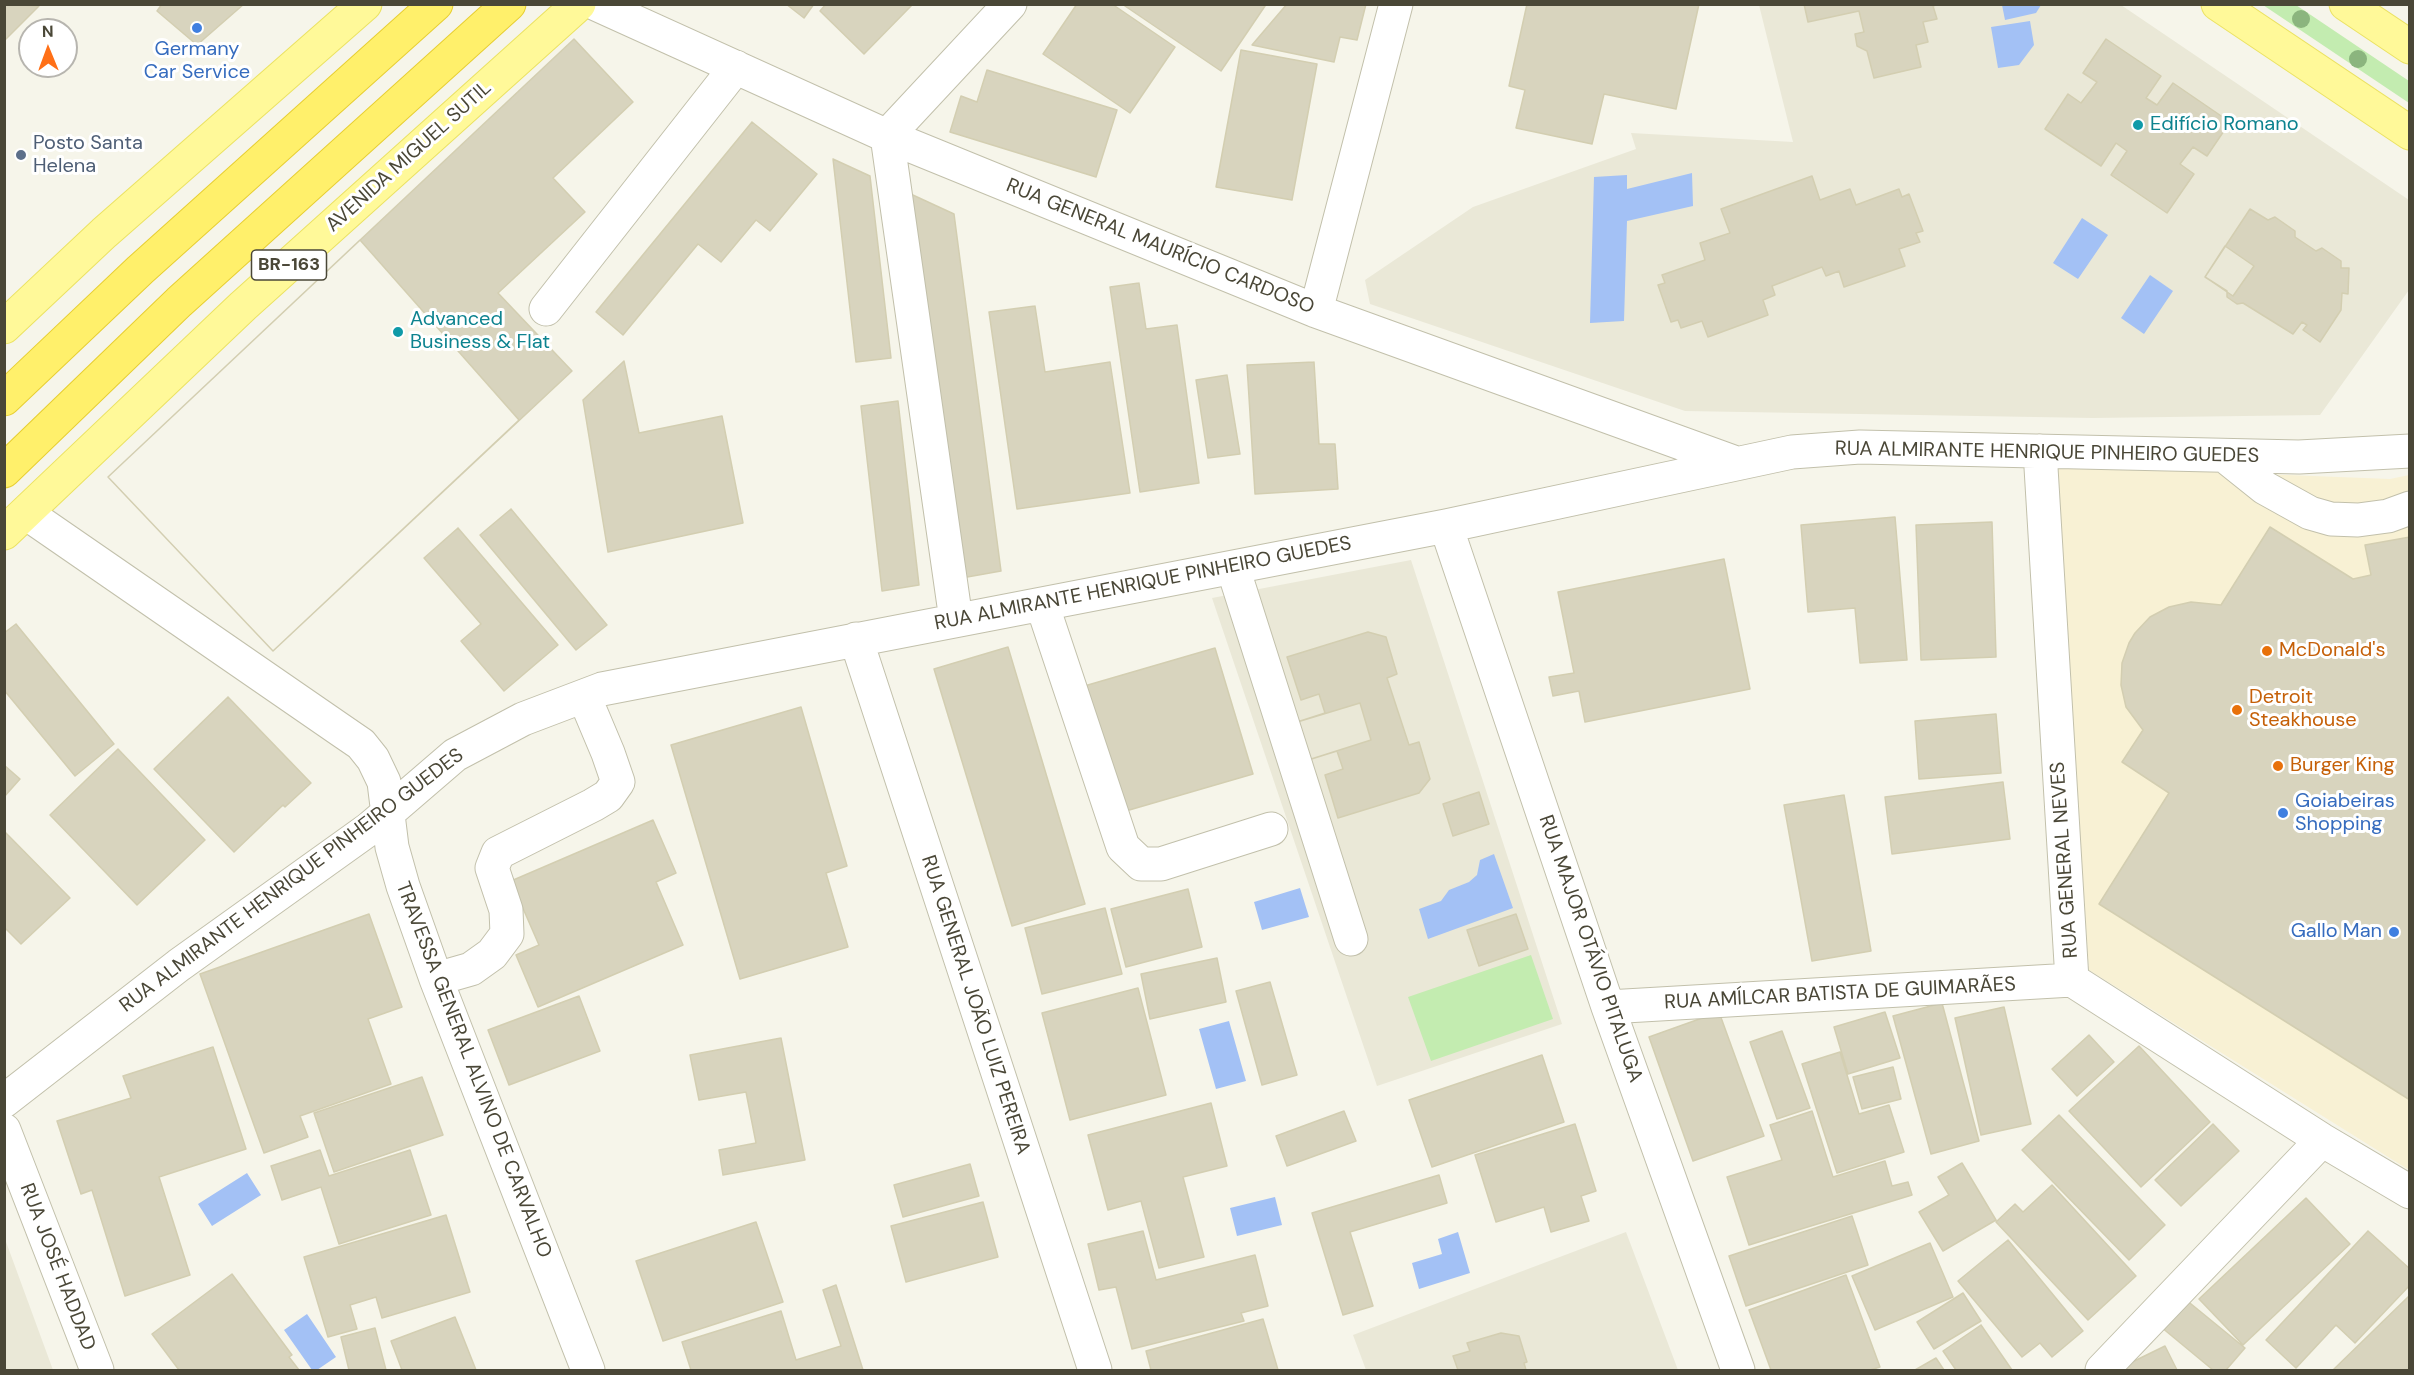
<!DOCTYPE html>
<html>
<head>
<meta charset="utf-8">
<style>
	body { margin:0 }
	#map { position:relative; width:2414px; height:1375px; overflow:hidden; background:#f6f5ea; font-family:"DM Sans",sans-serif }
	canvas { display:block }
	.frame { position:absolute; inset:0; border:6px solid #4a4737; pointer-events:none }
	.north { position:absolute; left:18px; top:18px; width:60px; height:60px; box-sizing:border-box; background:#fff; border:2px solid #b7b5af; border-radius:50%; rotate:359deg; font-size:16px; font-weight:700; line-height:24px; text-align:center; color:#4a4737 }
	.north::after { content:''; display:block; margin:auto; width:21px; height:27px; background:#ff7017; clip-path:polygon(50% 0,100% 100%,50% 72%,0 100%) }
</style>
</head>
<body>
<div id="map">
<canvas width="2414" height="1375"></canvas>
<div class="frame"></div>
<div class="north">N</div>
</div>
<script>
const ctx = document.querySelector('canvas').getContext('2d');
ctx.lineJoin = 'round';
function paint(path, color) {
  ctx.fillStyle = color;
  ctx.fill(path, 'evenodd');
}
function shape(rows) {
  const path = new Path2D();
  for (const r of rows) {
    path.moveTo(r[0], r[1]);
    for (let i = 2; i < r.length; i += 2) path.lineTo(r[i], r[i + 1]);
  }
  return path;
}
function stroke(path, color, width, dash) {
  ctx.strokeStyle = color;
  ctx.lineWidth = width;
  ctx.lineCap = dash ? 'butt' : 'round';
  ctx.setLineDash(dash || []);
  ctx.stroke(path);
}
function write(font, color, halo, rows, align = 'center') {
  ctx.font = font + ' "DM Sans",sans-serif';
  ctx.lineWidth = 6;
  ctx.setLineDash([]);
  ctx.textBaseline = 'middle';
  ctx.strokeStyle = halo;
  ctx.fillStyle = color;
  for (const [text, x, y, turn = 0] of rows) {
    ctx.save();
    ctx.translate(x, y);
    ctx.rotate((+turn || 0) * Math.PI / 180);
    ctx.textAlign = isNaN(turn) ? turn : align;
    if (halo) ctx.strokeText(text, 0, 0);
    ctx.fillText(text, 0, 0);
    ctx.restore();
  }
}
const residential = shape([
	[1759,5,2121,5,2409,200,2409,290,2320,415,2093,418,1685,411,1370,304,1365,280,1473,207,1636,149,1631,133,1793,142],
	[1411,560,1562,1024,1377,1086,1212,598],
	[1626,1232,1678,1370,1366,1370,1353,1335],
	[5,1239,53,1370,5,1370]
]);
const commercial = shape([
	[2055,466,2390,479,2409,475,2409,1170,2089,970]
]);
const green = shape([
	[2263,5,2296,5,2409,81,2409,103],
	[1531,955,1553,1019,1431,1061,1408,997]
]);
const water = shape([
	[2002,5,2002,4,2041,5,2036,13,2005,20],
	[2030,21,2034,45,2019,65,1998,68,1991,27],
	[1692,173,1693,206,1627,221,1624,321,1590,323,1594,177,1627,175,1627,189],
	[2082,218,2108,235,2078,279,2053,263],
	[2150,275,2173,291,2144,334,2121,318],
	[1494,854,1513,908,1428,939,1419,909,1441,901,1449,890,1469,882,1477,875,1480,860],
	[1300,888,1309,917,1262,930,1254,902],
	[1229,1021,1246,1081,1216,1089,1199,1029],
	[247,1173,261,1195,212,1226,198,1204],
	[1275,1197,1282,1225,1237,1236,1230,1208],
	[1458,1232,1470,1273,1419,1289,1412,1263,1442,1254,1438,1239],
	[307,1314,336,1357,317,1370,312,1370,284,1330]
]);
const building = shape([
	[4,4,39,6,4,41,4,4],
	[162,4,244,4,197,45,157,11,162,4],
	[786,4,814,4,804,18,786,4],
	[826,4,913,4,864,54,820,11,826,4],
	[1077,4,1112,4,1175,47,1130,113,1043,54,1077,4],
	[1122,4,1262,4,1265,6,1221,71,1122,4],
	[1287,4,1366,4,1357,40,1340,37,1334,62,1252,45,1287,4],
	[1527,4,1699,4,1676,109,1604,94,1592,144,1516,128,1525,90,1509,86,1527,4],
	[1804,4,1939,4,1933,6,1937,19,1923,22,1928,42,1916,45,1921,67,1874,78,1867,51,1857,46,1855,34,1864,32,1859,11,1808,22,1804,4],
	[574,39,633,102,553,178,585,212,498,293,572,371,273,651,108,477,574,39],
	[2106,39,2161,76,2146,98,2157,105,2173,83,2230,122,2207,156,2193,147,2180,164,2194,174,2167,213,2111,175,2127,151,2116,143,2101,166,2045,129,2068,94,2081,103,2097,82,2083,73,2106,39],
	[1241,50,1317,64,1292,200,1216,187,1241,50],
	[987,70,1117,110,1096,177,950,132,961,96,977,102,987,70],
	[752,122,817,174,770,231,756,220,721,262,698,244,623,335,596,312,752,122],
	[833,159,870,176,891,358,856,362,833,159],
	[1812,176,1820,200,1850,189,1856,205,1899,189,1902,197,1909,194,1923,231,1916,233,1920,242,1899,249,1905,266,1844,287,1839,271,1826,276,1822,267,1772,286,1775,295,1763,300,1768,315,1708,337,1702,321,1681,328,1678,320,1671,322,1658,285,1665,283,1662,275,1705,260,1700,243,1730,233,1721,209,1812,176],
	[902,190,954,214,1001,571,956,579,902,190],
	[2250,209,2268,220,2275,217,2295,231,2295,237,2316,251,2322,248,2341,261,2341,268,2349,268,2348,294,2342,293,2341,310,2320,342,2303,330,2307,325,2302,322,2293,334,2243,303,2237,304,2227,297,2227,291,2205,277,2250,209],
	[360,240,519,420,273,651,108,477,360,240],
	[2225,246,2254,266,2233,296,2205,277,2225,246],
	[1139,283,1146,329,1177,325,1199,483,1140,492,1110,287,1139,283],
	[1035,306,1045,372,1110,362,1130,493,1017,509,989,312,1035,306],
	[624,361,639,433,722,416,743,523,608,552,583,400,624,361],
	[1314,362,1319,444,1335,444,1338,489,1255,494,1247,365,1314,362],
	[1227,375,1240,454,1208,458,1196,380,1227,375],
	[898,401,919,585,882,591,861,406,898,401],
	[511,509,607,625,576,650,480,535,511,509],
	[1895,517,1907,660,1860,663,1855,608,1808,612,1801,525,1895,517],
	[1992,522,1996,657,1921,660,1916,525,1992,522],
	[2270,527,2353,579,2371,575,2365,545,2410,537,2410,1100,2099,904,2169,793,2122,762,2143,730,2126,707,2121,685,2122,663,2129,643,2135,633,2150,617,2169,607,2191,602,2221,605,2270,527],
	[458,528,558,645,504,691,461,641,481,624,424,558,458,528],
	[1724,559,1750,689,1585,722,1579,691,1553,696,1549,677,1574,673,1558,592,1724,559],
	[16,624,114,744,75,776,4,690,4,633,16,624],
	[1368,632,1386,637,1397,674,1387,678,1409,745,1419,742,1430,779,1419,793,1338,818,1325,775,1343,769,1337,751,1305,761,1294,723,1325,713,1319,694,1301,700,1287,657,1368,632],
	[1008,647,1085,904,1012,926,934,669,1008,647],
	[1215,648,1253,774,1119,813,1081,687,1215,648],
	[228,697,311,783,285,807,283,805,234,852,154,769,228,697],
	[1360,703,1371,740,1305,761,1294,723,1360,703],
	[801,707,847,866,826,873,848,947,740,979,671,745,801,707],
	[1996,714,2001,773,1919,779,1915,721,1996,714],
	[118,749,205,840,137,905,50,815,118,749],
	[4,765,20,779,4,797,4,765],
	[2003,782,2010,839,1892,854,1885,797,2003,782],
	[1479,792,1489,824,1453,836,1443,804,1479,792],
	[1844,795,1871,951,1812,961,1784,805,1844,795],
	[653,820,676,873,656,882,683,945,538,1007,516,955,539,945,511,881,653,820],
	[4,831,70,898,21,944,4,927,4,831],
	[1188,889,1202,947,1126,967,1111,909,1188,889],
	[1105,908,1122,974,1042,994,1025,928,1105,908],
	[369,914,402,1007,368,1019,391,1084,300,1116,308,1137,264,1153,200,974,369,914],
	[1516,914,1528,949,1479,966,1467,930,1516,914],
	[1217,958,1226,1002,1150,1019,1141,974,1217,958],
	[1270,982,1297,1075,1262,1085,1236,991,1270,982],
	[1138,988,1166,1095,1070,1120,1042,1013,1138,988],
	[579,996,600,1051,509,1085,488,1030,579,996],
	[1942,1003,1979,1141,1931,1154,1893,1016,1942,1003],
	[2004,1007,2031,1124,1981,1135,1955,1018,2004,1007],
	[1719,1012,1764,1136,1693,1161,1649,1037,1719,1012],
	[1885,1012,1900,1058,1848,1074,1834,1027,1885,1012],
	[1782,1031,1810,1108,1777,1119,1750,1042,1782,1031],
	[2089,1035,2114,1062,2077,1096,2052,1069,2089,1035],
	[781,1038,805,1160,723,1175,719,1150,756,1143,746,1092,699,1100,690,1055,781,1038],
	[2139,1046,2210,1122,2141,1187,2069,1111,2139,1046],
	[213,1047,246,1149,159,1177,190,1275,125,1296,92,1190,81,1194,57,1121,131,1098,123,1076,213,1047],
	[1840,1052,1859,1114,1889,1105,1904,1152,1837,1173,1802,1064,1840,1052],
	[1542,1055,1564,1122,1432,1167,1409,1100,1542,1055],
	[1893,1067,1901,1099,1862,1109,1853,1077,1893,1067],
	[422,1077,443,1135,334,1172,314,1113,422,1077],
	[1211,1103,1227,1166,1183,1177,1204,1257,1159,1268,1141,1201,1108,1210,1088,1135,1211,1103],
	[1344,1111,1356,1141,1287,1166,1276,1136,1344,1111],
	[1812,1111,1833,1177,1885,1161,1892,1186,1908,1182,1912,1195,1749,1245,1727,1177,1782,1160,1770,1125,1812,1111],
	[2059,1115,2165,1225,2129,1260,2022,1150,2059,1115],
	[1575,1124,1596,1191,1581,1196,1589,1221,1551,1232,1544,1207,1496,1222,1475,1155,1575,1124],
	[2213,1124,2239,1151,2181,1206,2155,1180,2213,1124],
	[320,1150,329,1176,410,1150,431,1215,339,1244,321,1187,282,1200,271,1166,320,1150],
	[1962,1163,1996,1220,1943,1251,1919,1212,1949,1195,1938,1177,1962,1163],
	[970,1164,979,1196,903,1217,894,1185,970,1164],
	[1439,1175,1447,1203,1350,1232,1373,1306,1343,1315,1312,1213,1439,1175],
	[2052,1185,2136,1276,2088,1320,1996,1222,2015,1204,2023,1212,2052,1185],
	[2306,1198,2350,1244,2243,1345,2199,1299,2306,1198],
	[983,1202,998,1257,906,1282,891,1226,983,1202],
	[446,1215,470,1292,382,1318,376,1297,350,1305,357,1329,328,1337,304,1257,446,1215],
	[1852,1216,1868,1265,1746,1306,1729,1256,1852,1216],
	[756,1222,783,1302,663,1341,636,1261,756,1222],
	[1143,1231,1156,1280,1255,1255,1268,1306,1241,1313,1244,1321,1132,1349,1116,1287,1099,1290,1088,1244,1143,1231],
	[2368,1231,2410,1269,2410,1285,2355,1343,2336,1325,2296,1368,2266,1340,2368,1231],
	[2008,1240,2083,1331,2052,1357,2040,1343,2022,1357,1958,1281,2008,1240],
	[1930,1243,1953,1297,1875,1330,1852,1276,1930,1243],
	[232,1274,292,1355,289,1357,299,1370,179,1370,152,1334,232,1274],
	[1846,1275,1880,1367,1870,1370,1771,1370,1749,1310,1846,1275],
	[836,1285,863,1370,691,1370,682,1342,781,1311,796,1360,841,1346,823,1290,836,1285],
	[1963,1293,1981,1321,1934,1349,1917,1322,1963,1293],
	[2410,1295,2410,1370,2333,1370,2410,1295],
	[2185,1299,2245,1348,2226,1370,2213,1370,2161,1327,2185,1299],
	[455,1317,476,1370,402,1370,391,1341,455,1317],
	[1263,1319,1278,1370,1151,1370,1146,1351,1263,1319],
	[1981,1325,2012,1370,1956,1370,1943,1351,1981,1325],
	[375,1328,386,1370,349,1370,341,1337,375,1328],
	[1501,1333,1519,1336,1527,1362,1524,1363,1526,1370,1458,1370,1453,1356,1470,1351,1467,1343,1501,1333],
	[2165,1346,2177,1370,2124,1370,2122,1367,2165,1346],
	[1936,1358,1944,1370,1915,1370,1936,1358]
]);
const minor = shape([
	[596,4,887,136,1316,311,1736,463],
	[546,309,736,67],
	[1316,311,1396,4],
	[2040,451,2072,980,2322,1140,2410,1192],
	[2225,456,2265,488,2310,513,2331,519,2358,520,2388,516,2410,508],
	[26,513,342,731,361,744,373,759,384,782,392,847,403,886,436,979,588,1370],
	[1446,526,1608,1007,1738,1370],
	[1233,568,1351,939],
	[1042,604,1123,847,1141,864,1161,864,1271,829],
	[956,620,887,136,1010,4],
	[856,639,1095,1370],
	[436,979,471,969,492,954,507,934,506,910,492,868,498,853,593,805,608,796,618,782,608,753,584,696],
	[1608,1007,2072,980],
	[4,1101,179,965,369,829,455,755,523,719,602,689,1446,526,1792,452,1860,447,2299,457,2410,451],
	[4,1130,97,1370],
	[2102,1370,2322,1140]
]);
const major = shape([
	[2218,4,2410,133],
	[2346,4,2410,47],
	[4,327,104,233,365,4],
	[4,533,243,306,579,4]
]);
const highway = shape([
	[4,399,140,270,436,4],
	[4,471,179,302,509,4]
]);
const trees = [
	[2301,19],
	[2358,59]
];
const markers = [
	[197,28,6,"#3f7fe0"],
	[2138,125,6,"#0f9aa8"],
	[21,155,6,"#5c6f8a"],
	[398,332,6,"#0f9aa8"],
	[2267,651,6,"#e8710a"],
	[2237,710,6,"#e8710a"],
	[2278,766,6,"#e8710a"],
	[2283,813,6,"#3f7fe0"],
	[2394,932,6,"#3f7fe0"]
];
const shields = [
	[289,265,75]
];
const shieldNames = [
	["BR-163",289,265]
];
const shopNames = [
	["Germany",197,50],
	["Car Service",197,73],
	["Goiabeiras",2295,802,"left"],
	["Shopping",2295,825,"left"],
	["Gallo Man",2382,932,"right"]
];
const cultureNames = [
	["Edifício Romano",2150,125],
	["Advanced",410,320],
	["Business & Flat",410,343]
];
const serviceNames = [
	["Posto Santa",33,144],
	["Helena",33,167]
];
const streetNames = [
	["AVENIDA MIGUEL SUTIL",409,157,-42],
	["RUA GENERAL MAURÍCIO CARDOSO",1160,247,22],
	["RUA ALMIRANTE HENRIQUE PINHEIRO GUEDES",2047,453,1],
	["RUA ALMIRANTE HENRIQUE PINHEIRO GUEDES",1143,584,-11],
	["RUA GENERAL NEVES",2065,860,-94],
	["RUA ALMIRANTE HENRIQUE PINHEIRO GUEDES",292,881,-37],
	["RUA MAJOR OTÁVIO PITALUGA",1590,949,71],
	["RUA AMÍLCAR BATISTA DE GUIMARÃES",1840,994,-3],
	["RUA GENERAL JOÃO LUIZ PEREIRA",975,1005,72],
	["TRAVESSA GENERAL ALVINO DE CARVALHO",473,1070,69],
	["RUA JOSÉ HADDAD",57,1267,69]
];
const foodNames = [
	["McDonald's",2279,651],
	["Detroit",2249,698],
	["Steakhouse",2249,721],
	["Burger King",2290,766]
];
paint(residential, '#eae8d7');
paint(commercial, '#f8f1d4');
paint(green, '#c3ecb0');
paint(water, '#a3c1f5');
paint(building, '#d8d4be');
stroke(building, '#d3ceb1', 1.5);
stroke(minor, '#c2c0ab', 35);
stroke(major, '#ebe262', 35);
stroke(highway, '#e7ce32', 35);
stroke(minor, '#fff', 33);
stroke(major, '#fff999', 33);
stroke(highway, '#fff06b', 33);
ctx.fillStyle = '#8bb57e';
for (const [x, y] of trees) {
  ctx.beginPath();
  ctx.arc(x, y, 9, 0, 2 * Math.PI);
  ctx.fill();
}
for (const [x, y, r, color] of markers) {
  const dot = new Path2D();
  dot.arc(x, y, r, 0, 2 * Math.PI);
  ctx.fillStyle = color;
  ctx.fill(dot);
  stroke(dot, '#fff', 2);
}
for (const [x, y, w] of shields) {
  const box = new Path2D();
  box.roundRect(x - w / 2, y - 15, w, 30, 4.5);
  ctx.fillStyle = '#fff';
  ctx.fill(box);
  stroke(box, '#4a4737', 1.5);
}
write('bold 18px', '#4a4737', null, shieldNames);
write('20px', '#366cbe', '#fff', shopNames);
write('20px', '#0d838f', '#fff', cultureNames, 'left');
write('20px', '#4e5e75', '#fff', serviceNames, 'left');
write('20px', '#4a4737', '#fff', streetNames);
write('20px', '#c56008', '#fff', foodNames, 'left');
</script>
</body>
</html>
